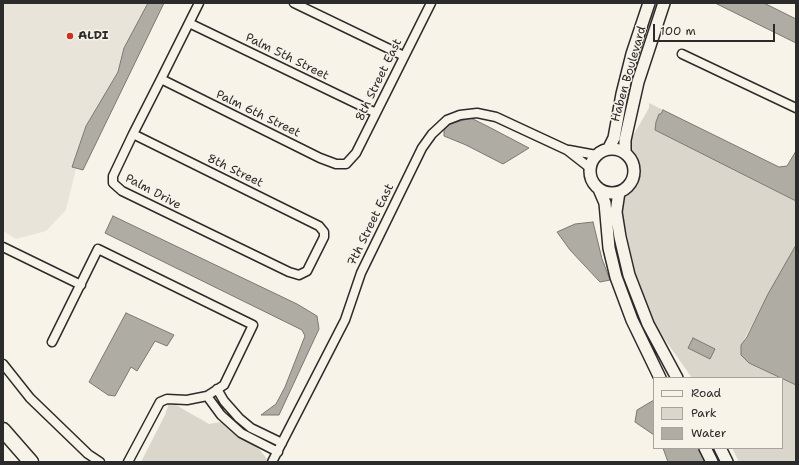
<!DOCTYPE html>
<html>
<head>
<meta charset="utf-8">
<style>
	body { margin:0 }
	#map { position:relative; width:799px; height:465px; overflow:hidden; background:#f7f3e8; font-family:"Shantell Sans",sans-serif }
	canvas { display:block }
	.frame { position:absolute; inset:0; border:4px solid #2b2b2b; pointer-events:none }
	.legend { position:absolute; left:653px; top:377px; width:130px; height:72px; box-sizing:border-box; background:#f7f3e8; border:1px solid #a5a39c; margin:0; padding:5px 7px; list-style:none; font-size:12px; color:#2b2b2b }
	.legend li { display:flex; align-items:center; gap:8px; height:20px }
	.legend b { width:20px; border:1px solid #a5a39c }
	.scale { position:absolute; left:653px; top:24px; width:122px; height:18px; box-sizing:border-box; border:2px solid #2b2b2b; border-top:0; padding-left:5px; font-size:12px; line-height:14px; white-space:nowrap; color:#2b2b2b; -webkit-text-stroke:3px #f7f3e8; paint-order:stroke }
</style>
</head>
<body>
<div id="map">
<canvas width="799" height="465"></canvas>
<div class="frame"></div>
<ul class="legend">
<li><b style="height:5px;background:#f7f3e8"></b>Road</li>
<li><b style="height:11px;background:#dad6cc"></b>Park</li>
<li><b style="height:11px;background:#afaca4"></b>Water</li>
</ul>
<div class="scale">100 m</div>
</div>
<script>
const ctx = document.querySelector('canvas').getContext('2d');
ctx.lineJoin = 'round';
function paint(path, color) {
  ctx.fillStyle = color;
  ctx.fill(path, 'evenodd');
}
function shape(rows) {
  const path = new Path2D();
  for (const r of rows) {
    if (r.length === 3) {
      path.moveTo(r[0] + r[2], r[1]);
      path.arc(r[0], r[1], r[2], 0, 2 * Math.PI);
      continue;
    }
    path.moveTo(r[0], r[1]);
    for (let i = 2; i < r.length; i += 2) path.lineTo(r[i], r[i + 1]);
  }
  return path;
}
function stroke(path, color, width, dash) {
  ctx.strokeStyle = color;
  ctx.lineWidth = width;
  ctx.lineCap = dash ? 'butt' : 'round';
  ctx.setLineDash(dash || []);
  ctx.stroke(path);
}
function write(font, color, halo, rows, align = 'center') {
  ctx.font = font + ' "Shantell Sans",sans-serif';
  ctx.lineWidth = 3;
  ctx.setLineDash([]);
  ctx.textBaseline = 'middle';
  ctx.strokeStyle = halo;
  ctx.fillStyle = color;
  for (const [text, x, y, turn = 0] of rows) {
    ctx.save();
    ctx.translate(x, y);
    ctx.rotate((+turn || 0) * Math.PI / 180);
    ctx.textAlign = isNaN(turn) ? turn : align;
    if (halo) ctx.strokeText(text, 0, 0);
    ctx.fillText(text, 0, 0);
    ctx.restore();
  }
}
const built = shape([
	[3,3,148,3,124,48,118,72,86,126,72,166,76,168,66,210,46,231,16,239,3,231]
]);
const green = shape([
	[649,103,663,110,661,114,659,114,656,122,656,130,796,201,796,245,741,345,749,363,781,378,692,378,656,327,638,285,621,208,623,194,634,185,638,171,637,162,630,151,629,143,649,108],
	[782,379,796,385,796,462,739,462,732,448,782,448],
	[169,403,176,405,209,424,221,422,259,449,267,459,265,462,141,462,165,415]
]);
const water = shape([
	[148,3,164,3,83,170,72,167,86,126,118,72,124,48,148,3],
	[715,3,764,3,796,19,796,43,715,3],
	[663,110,779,167,787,166,796,151,796,201,655,130,656,122,659,114,661,114,663,110],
	[471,118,487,126,529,148,503,164,466,145,444,136,444,130,450,124,471,118],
	[113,216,297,304,317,316,319,329,279,415,261,415,276,404,285,387,305,336,302,330,105,233,113,216],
	[593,222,602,259,610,280,600,282,570,250,557,232,575,224,593,222],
	[796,245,796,385,749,363,741,355,741,345,747,337,768,294,796,245],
	[126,313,174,335,167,346,155,341,137,371,131,367,115,396,108,395,89,382,126,313],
	[693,338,715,349,710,359,688,348,693,338],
	[654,400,654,435,635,422,637,410,654,400],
	[663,448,698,448,705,462,668,462,663,448]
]);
const street = shape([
	[294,3,404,56],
	[189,23,376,113],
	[682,54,796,108],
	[161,79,320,158,336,164,346,164,356,153,431,3],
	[133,134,319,226,324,232,324,237,307,271,299,275,289,272,122,191,113,183,113,176,133,134,161,79,199,3],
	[569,150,596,155],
	[3,247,81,285],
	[52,342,98,249,253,325,224,385,207,396,187,400,167,399,160,402,128,462],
	[3,364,30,398,88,454,100,462],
	[217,389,224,401,239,418,251,428,282,443],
	[207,396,221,415,241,433,278,452],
	[272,462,345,320,361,273,422,148,432,134,447,120,460,115,477,113,496,117,567,150,590,168]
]);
const secondary = shape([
	[609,148,614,138,622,94,632,54,649,3],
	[612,171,22],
	[625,153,625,140,638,82,664,3],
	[599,189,605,203,609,248,616,277,632,320,660,378],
	[619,192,616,212,620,237,629,275,648,324,677,378],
	[705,448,712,462],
	[720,448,727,462]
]);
const highway = shape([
	[3,430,31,462]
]);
const markers = [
	[70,36,4,"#c8321e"]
];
const poiNames = [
	["ALDI",78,36]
];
const streetNames = [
	["Palm 5th Street",287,57,26],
	["Haben Boulevard",629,74,-74],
	["8th Street East",379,80,-64],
	["Palm 6th Street",258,114,26],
	["8th Street",235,171,26],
	["Palm Drive",153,192,28],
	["7th Street East",371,225,-64]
];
paint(built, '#e8e4da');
paint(green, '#dad6cc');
paint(water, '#afaca4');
stroke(water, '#7a7874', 1);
stroke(street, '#2b2b2b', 11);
stroke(secondary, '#2b2b2b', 14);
stroke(highway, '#2b2b2b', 17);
stroke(street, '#f7f3e8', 8);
stroke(secondary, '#f7f3e8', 11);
stroke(highway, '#f7f3e8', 14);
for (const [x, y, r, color] of markers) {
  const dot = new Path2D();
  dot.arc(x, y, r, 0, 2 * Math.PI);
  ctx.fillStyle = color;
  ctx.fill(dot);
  stroke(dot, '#f7f3e8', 1.5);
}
write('bold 12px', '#2b2b2b', '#f7f3e8', poiNames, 'left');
write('12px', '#2b2b2b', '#f7f3e8', streetNames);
</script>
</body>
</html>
